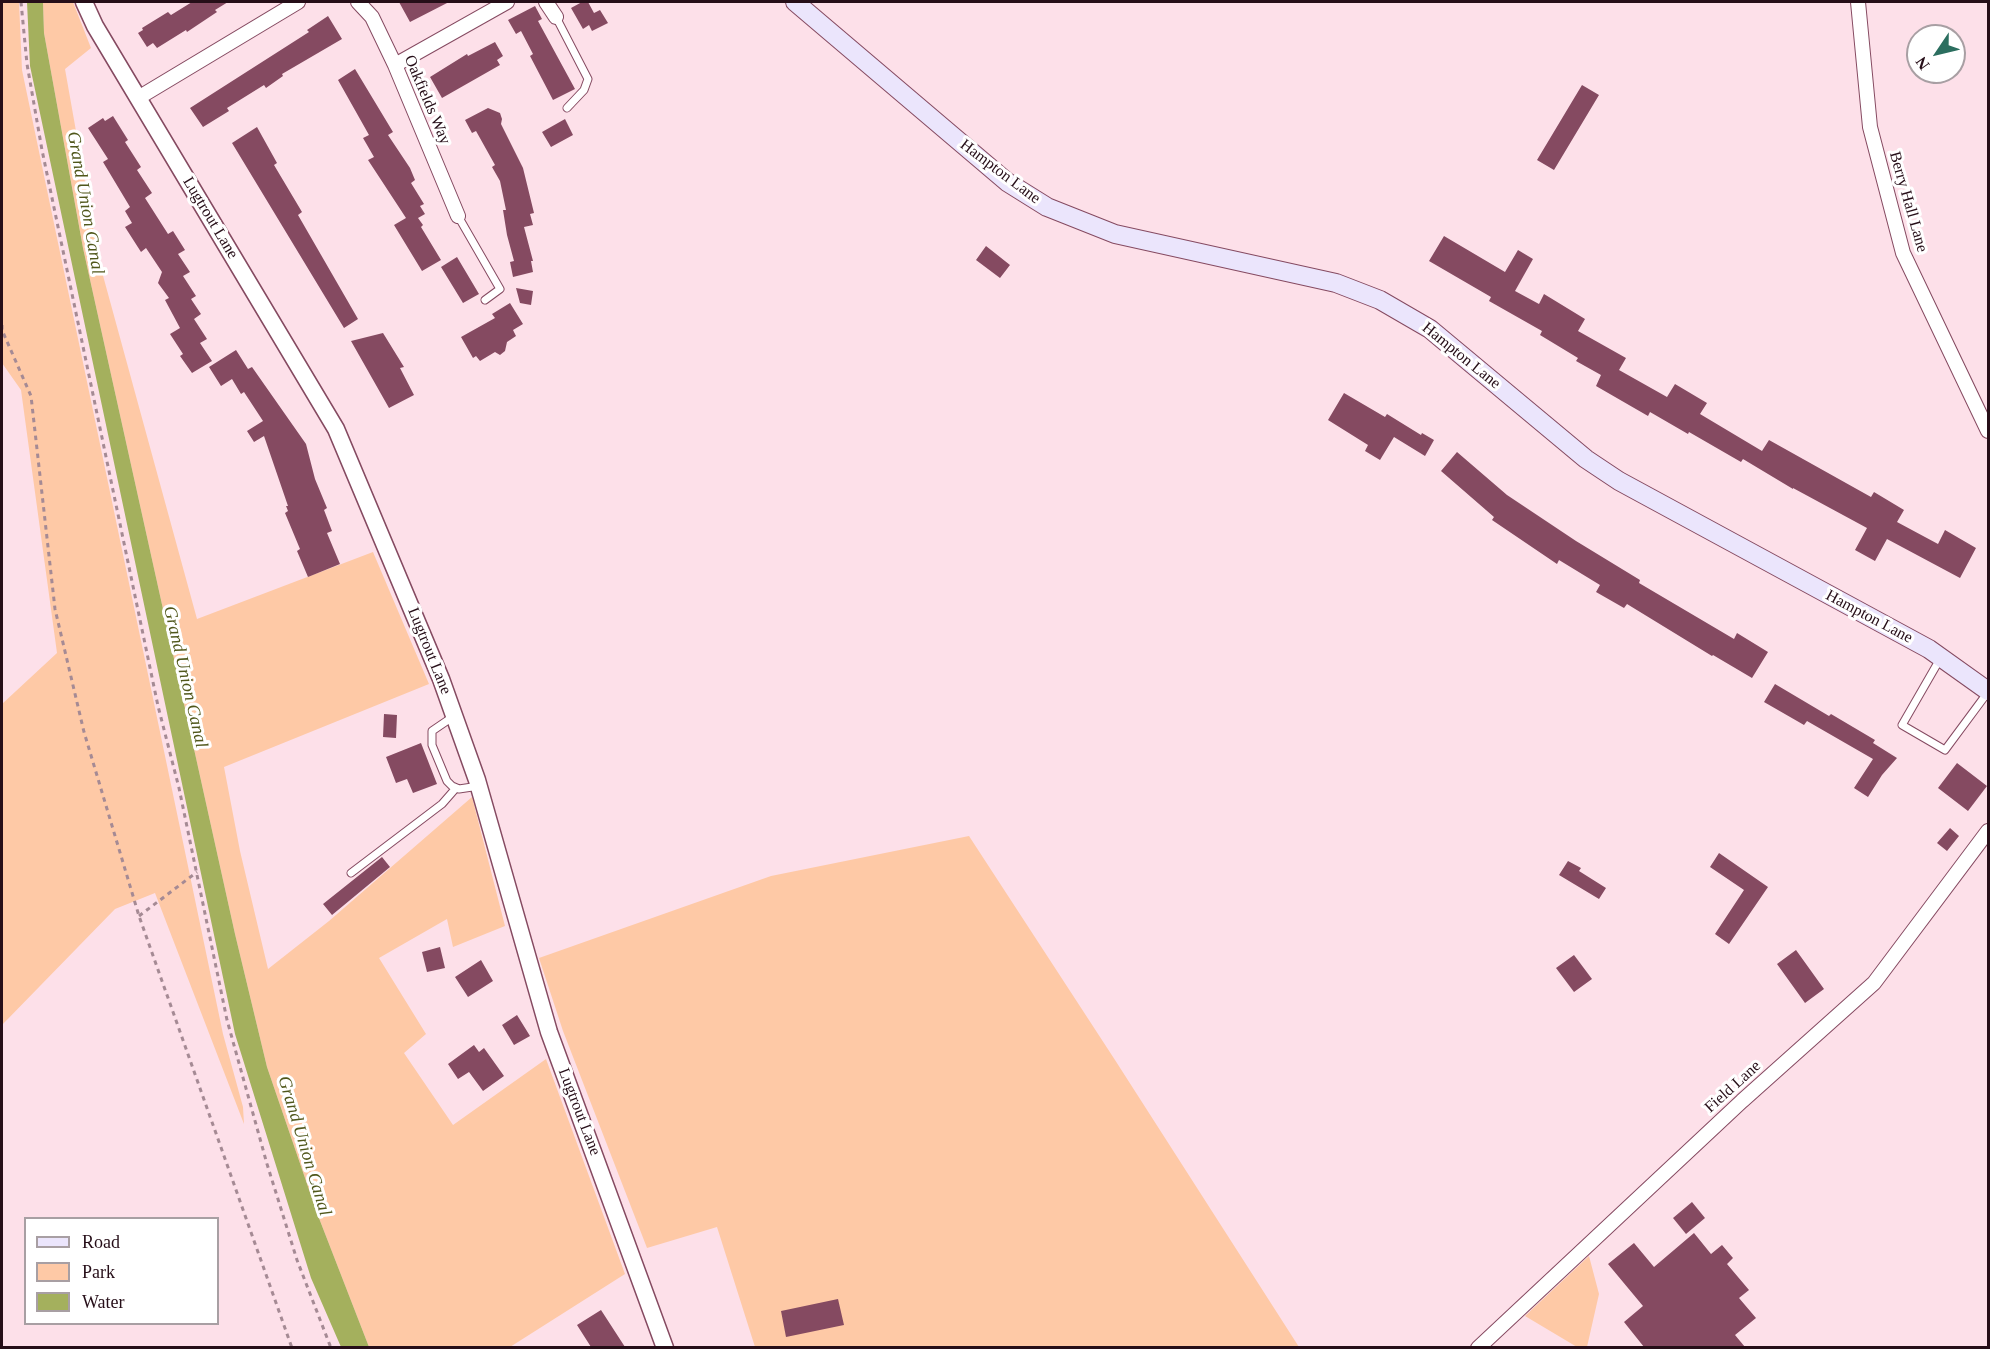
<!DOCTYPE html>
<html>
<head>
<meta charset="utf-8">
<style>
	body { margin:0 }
	#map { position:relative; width:1990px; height:1349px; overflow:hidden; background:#fde0e9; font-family:"Times New Roman",serif }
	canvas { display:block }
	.frame { position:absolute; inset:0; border:3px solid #260e18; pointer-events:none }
	.legend { position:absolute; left:24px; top:1217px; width:195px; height:108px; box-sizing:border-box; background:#fff; border:2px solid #a89fa3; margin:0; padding:8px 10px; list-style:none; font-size:18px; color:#260e18 }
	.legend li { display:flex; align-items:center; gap:12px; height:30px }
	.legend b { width:30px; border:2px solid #a89fa3 }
	.north { position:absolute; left:1906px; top:24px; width:60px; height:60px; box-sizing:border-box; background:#fff; border:2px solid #a89fa3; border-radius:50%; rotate:235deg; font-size:16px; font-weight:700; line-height:24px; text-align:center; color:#260e18 }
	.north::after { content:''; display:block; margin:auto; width:21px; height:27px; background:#2b6e5f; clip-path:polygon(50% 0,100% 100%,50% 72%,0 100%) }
</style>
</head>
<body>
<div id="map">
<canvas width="1990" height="1349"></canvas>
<div class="frame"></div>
<ul class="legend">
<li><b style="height:8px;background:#ebe5fc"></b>Road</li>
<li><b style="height:16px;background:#fec9a6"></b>Park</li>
<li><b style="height:16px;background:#a4b05d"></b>Water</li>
</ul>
<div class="north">N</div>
</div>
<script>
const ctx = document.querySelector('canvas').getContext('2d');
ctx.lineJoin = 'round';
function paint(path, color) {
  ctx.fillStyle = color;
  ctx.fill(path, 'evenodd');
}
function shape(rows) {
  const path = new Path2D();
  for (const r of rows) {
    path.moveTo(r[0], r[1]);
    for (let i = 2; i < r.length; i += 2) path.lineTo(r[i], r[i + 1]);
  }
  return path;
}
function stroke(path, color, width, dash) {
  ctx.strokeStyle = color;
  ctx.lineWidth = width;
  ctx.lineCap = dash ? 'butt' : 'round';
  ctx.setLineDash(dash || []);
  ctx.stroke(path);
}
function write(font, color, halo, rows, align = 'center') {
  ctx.font = font + ' "Times New Roman",serif';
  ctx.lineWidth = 6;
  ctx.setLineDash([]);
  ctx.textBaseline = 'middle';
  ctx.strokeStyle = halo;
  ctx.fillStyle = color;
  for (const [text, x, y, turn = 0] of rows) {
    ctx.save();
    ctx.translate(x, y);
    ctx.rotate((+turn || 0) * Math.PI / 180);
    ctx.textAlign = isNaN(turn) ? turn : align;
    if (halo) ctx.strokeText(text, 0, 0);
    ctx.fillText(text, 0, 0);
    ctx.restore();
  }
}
const green = shape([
	[2,2,19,2,22,70,223,1034,243,1107,244,1124,155,893,115,909,2,1025,2,704,57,653,21,390,2,363],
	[43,2,73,2,91,48,65,69,99,261,197,619,373,552,429,684,224,767,240,851,268,969,329,921,472,797,505,926,453,947,447,919,379,958,426,1034,404,1053,453,1125,546,1059,625,1274,510,1347,369,1347,317,1213,267,1067,235,934,83,248,44,33],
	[969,836,1115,1060,1299,1347,755,1347,717,1227,647,1248,563,1031,539,958,771,876],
	[1589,1256,1599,1294,1587,1347,1577,1347,1525,1316]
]);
const water = shape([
	[27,2,43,2,44,33,83,248,235,934,267,1067,317,1213,369,1347,341,1347,311,1278,235,1034,30,66]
]);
const building = shape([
	[192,2,228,2,215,10,217,12,187,32,186,30,157,48,153,43,147,47,138,33,143,30,142,28,168,12,171,15],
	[399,2,449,2,410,22],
	[582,2,588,2,594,13,600,10,608,23,592,31,589,25,583,29,571,8],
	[535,6,542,19,538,21,575,89,553,100,530,56,533,54,521,31,516,34,508,20],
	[328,16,342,39,282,74,283,76,266,88,264,85,227,108,229,111,203,127,190,108,309,32,307,30],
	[495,42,503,56,497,60,500,65,442,98,430,77,467,54,468,56],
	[355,69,393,132,388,135,410,168,415,180,411,183,424,204,420,206,425,214,418,218,423,225,421,227,441,260,422,271,394,225,406,218,368,160,374,157,363,138,369,135,338,80],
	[1582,85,1599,95,1554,170,1537,160],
	[488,108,500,113,502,119,501,124,523,168,534,213,530,214,533,225,524,227,533,261,531,261,533,272,513,277,510,262,514,261,507,235,503,210,506,210,500,181,492,167,495,165,476,131,472,133,465,120],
	[113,116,128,140,125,142,141,167,137,170,152,193,145,198,168,234,173,231,185,250,178,254,190,272,183,276,196,296,191,299,201,314,194,319,207,339,200,343,212,361,192,373,180,356,183,354,170,334,180,328,165,300,169,298,158,283,162,272,146,248,141,252,125,227,132,223,125,211,130,207,103,162,108,159,88,128,103,118,105,121],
	[565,119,573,135,551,147,542,132],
	[257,127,277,163,274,165,302,212,298,215,358,319,344,328,232,143],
	[1444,236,1505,272,1518,250,1533,259,1515,291,1539,304,1544,294,1585,319,1578,331,1626,358,1619,370,1667,397,1675,384,1707,403,1700,414,1762,451,1769,440,1871,497,1874,492,1904,510,1897,522,1938,544,1945,530,1976,548,1960,578,1887,539,1875,561,1855,550,1867,528,1793,488,1793,489,1743,459,1741,462,1689,432,1688,434,1650,412,1648,416,1596,386,1601,375,1576,361,1578,358,1540,335,1542,331,1489,301,1491,297,1429,261],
	[986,246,1010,265,1000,278,976,260],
	[457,257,479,294,463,303,441,267],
	[516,288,533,291,531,305,520,303],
	[510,303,523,324,513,330,516,336,507,342,505,351,500,355,495,352,480,361,476,356,473,358,461,337,495,318,492,314],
	[383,333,404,367,400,368,414,395,389,408,351,341],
	[236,350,248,369,252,367,306,444,315,479,327,508,324,510,332,531,327,533,340,564,308,577,297,551,300,549,285,513,288,511,286,506,288,506,264,436,254,442,247,431,263,421,244,392,241,394,232,379,221,386,209,367],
	[1344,393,1385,417,1387,414,1421,435,1422,433,1434,440,1425,456,1394,437,1380,460,1365,451,1368,445,1328,420],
	[1457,452,1507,495,1576,541,1640,580,1639,583,1734,639,1737,633,1768,652,1752,678,1713,655,1712,656,1627,604,1624,608,1596,592,1600,585,1559,560,1557,564,1492,520,1494,517,1441,471],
	[1775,684,1829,716,1831,714,1875,740,1873,743,1897,758,1882,775,1868,797,1854,788,1873,759,1807,721,1804,725,1764,702],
	[384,714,397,715,396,738,383,737],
	[421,743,437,784,413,793,407,779,396,783,386,757],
	[1957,763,1987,786,1968,811,1938,788],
	[1950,828,1959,836,1947,851,1937,843],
	[1719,853,1768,887,1729,944,1715,934,1744,890,1710,867],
	[382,857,390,867,332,915,323,904],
	[1568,861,1581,868,1579,871,1606,888,1599,899,1559,875],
	[440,947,445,968,427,972,422,952],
	[1796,950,1824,989,1805,1003,1777,964],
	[1574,955,1592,979,1574,992,1556,968],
	[481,960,493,981,468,997,455,977],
	[517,1015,530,1036,514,1045,502,1025],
	[474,1045,479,1052,484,1048,504,1076,483,1091,469,1072,458,1079,448,1064],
	[1692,1202,1705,1218,1686,1234,1673,1218],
	[1694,1233,1711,1254,1722,1245,1733,1258,1727,1264,1749,1290,1739,1298,1756,1318,1735,1335,1745,1347,1644,1347,1624,1322,1643,1306,1608,1264,1634,1243,1654,1267],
	[838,1299,844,1325,786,1337,781,1311],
	[601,1310,625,1347,591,1347,577,1325]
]);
const path = shape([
	[21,2,27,64,42,150,158,706,179,788,227,1020,267,1164,297,1260,331,1348],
	[2,325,2,330,31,396,55,609,84,732,139,916,292,1348],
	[139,916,197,872]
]);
const service = shape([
	[556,17,588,79,584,90,567,108],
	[458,216,500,289,485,300],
	[1940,659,1902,725,1945,750,1988,692],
	[454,716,432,731,432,745,447,781,452,786,459,789,479,786],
	[351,873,442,804,456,788]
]);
const minor = shape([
	[358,2,372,17,395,65,458,216],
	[546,2,556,17],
	[1858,2,1870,127,1903,253,1988,431],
	[395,65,507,2],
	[138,98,298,2],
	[1478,1348,1742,1101,1874,983,1988,831]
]);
const tertiary = shape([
	[84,2,95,26,336,429,441,679,477,780,549,1032,665,1348]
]);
const secondary = shape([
	[795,2,1007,182,1047,207,1115,234,1336,283,1380,300,1430,329,1586,459,1619,481,1929,649,1988,691]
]);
const streetNames = [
	["Oakfields Way",427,100,67],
	["Hampton Lane",1000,172,37],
	["Berry Hall Lane",1908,202,74],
	["Lugtrout Lane",210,218,59],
	["Hampton Lane",1461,356,39],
	["Hampton Lane",1869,617,28],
	["Lugtrout Lane",429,651,68],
	["Field Lane",1733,1087,-42],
	["Lugtrout Lane",579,1112,69]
];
const waterNames = [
	["Grand Union Canal",85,203,80],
	["Grand Union Canal",185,677,77],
	["Grand Union Canal",304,1146,73]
];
paint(green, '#fec9a6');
paint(water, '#a4b05d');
paint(building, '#854a61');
stroke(service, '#854a61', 9);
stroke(minor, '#854a61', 16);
stroke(tertiary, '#854a61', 19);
stroke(secondary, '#854a61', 20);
stroke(path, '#a58a94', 3, [4.5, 4.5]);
stroke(service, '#fff', 7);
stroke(minor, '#fff', 14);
stroke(tertiary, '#fff', 16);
stroke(secondary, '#ebe5fc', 18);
write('16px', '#260e18', '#fff', streetNames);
write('italic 18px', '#50571b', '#fff', waterNames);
</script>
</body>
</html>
